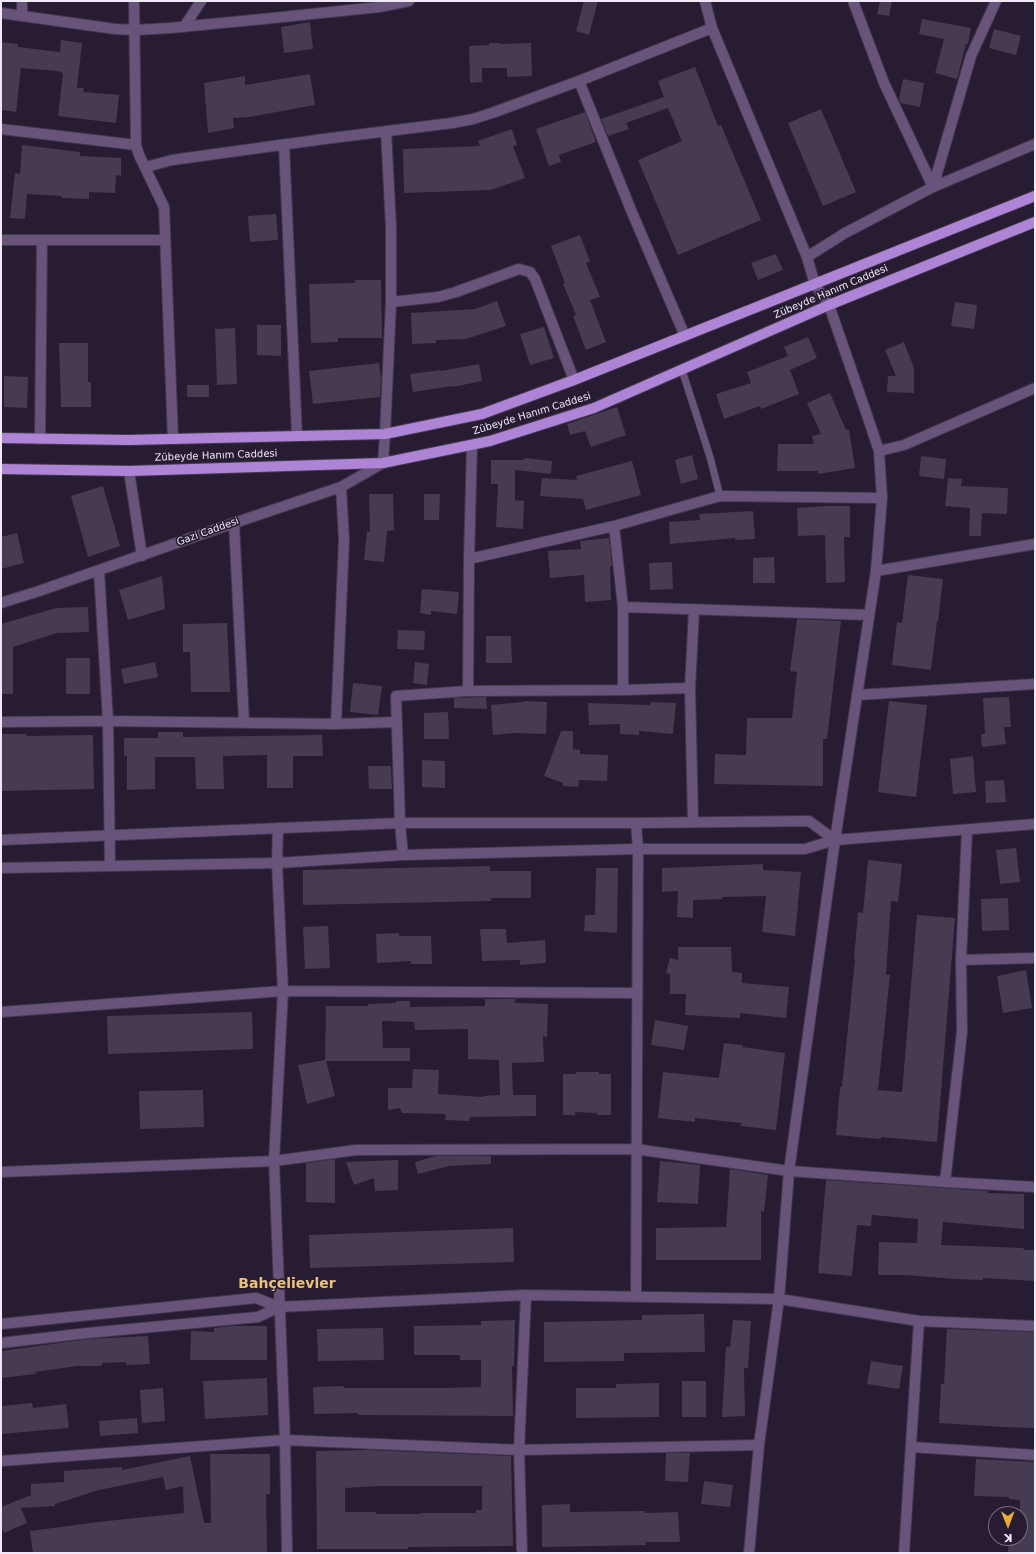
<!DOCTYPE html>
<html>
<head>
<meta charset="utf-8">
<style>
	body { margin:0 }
	#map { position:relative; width:1036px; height:1554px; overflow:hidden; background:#271c31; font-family:"DejaVu Sans",sans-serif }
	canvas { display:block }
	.frame { position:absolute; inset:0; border:2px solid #efe9f7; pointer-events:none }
	.north { position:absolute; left:988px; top:1506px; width:40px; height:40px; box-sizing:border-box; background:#271c31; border:1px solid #776e80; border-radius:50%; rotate:179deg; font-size:11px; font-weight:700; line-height:16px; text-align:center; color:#efe9f7 }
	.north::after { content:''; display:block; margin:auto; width:14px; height:18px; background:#e5ad35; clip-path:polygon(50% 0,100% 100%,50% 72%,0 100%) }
</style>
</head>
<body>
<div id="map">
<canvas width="1036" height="1554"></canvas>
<div class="frame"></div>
<div class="north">K</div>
</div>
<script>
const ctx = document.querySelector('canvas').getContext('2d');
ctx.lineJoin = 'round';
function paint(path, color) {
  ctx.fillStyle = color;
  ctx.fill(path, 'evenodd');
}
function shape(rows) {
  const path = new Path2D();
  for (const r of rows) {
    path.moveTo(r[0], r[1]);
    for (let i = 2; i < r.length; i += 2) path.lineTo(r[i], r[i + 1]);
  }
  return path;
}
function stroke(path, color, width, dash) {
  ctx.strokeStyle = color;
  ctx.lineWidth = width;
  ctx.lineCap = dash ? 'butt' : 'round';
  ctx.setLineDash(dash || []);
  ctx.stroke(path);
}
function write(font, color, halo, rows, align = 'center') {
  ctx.font = font + ' "DejaVu Sans",sans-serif';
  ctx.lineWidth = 3.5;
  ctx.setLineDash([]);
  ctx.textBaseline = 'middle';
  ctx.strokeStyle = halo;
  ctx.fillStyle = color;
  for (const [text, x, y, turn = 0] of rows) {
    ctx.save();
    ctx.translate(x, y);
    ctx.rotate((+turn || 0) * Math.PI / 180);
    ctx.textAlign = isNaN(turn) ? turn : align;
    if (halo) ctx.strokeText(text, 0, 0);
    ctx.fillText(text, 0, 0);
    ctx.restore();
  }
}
const building = shape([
	[584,1,598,1,589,35,576,31],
	[880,1,892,1,889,16,877,14],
	[922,19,971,28,968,44,966,44,957,79,935,73,944,39,919,34],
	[310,22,313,49,284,53,281,27],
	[994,29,1021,36,1016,55,989,48],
	[61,40,82,43,77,88,84,88,83,92,119,95,116,123,58,116,63,73,57,71,21,68,16,112,1,110,1,42,18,44,18,47,60,52],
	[489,43,500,43,500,44,531,43,532,76,507,77,507,68,482,68,482,82,470,83,469,46,489,45],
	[695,67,718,126,721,125,761,220,678,255,638,160,682,141,668,108,626,123,629,129,608,136,601,119,664,97,658,81],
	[310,74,315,105,249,117,233,118,234,128,208,133,204,83,245,76,245,85],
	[903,79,924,83,920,107,901,103,899,99],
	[821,109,856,192,823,206,788,123],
	[585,112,596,142,559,155,561,162,549,166,536,129],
	[512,129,517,145,513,146,525,178,491,190,404,193,403,149,480,146,478,141],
	[22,145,80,152,80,156,121,158,121,176,116,175,115,193,89,192,89,199,62,198,62,196,27,194,25,219,10,218,15,173,20,174],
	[276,214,278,240,250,242,248,216],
	[580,235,590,261,586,263,600,297,590,300,606,342,586,350,573,316,576,315,563,284,565,283,551,246],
	[776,254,783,270,758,280,751,263],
	[355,280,381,280,382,338,338,338,338,342,311,343,309,284,355,283],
	[497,301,506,326,466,339,436,340,436,343,412,344,411,313,475,309],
	[955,302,977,305,974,329,951,326],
	[257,325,281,325,281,356,257,355],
	[544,327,554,358,530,365,520,334],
	[235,328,237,384,217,385,215,329],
	[808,337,817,358,790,370,799,394,761,409,760,406,724,419,716,394,751,383,747,372,788,356,784,347],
	[904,342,914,368,914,393,887,392,888,376,896,376,885,350],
	[59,343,88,343,88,382,91,382,91,407,61,407],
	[379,363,381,379,380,397,313,404,309,371],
	[479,364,482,381,453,387,453,386,413,392,410,374,441,370,441,371],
	[4,376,28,377,27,408,4,407],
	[187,385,209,385,209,397,187,397],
	[830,393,846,430,849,430,855,468,818,474,818,471,777,471,778,444,814,444,812,436,821,434,807,403],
	[617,407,626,435,591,447,585,431,570,435,567,424],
	[692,455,698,479,681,484,675,460],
	[921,456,946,459,944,479,919,476],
	[525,458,552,461,551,474,515,470,515,500,524,501,523,529,496,527,498,484,491,484,491,460,524,460],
	[632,461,641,495,586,510,583,499,540,496,542,478,577,480,576,476],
	[948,478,962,479,961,486,1008,488,1007,514,982,513,981,536,969,536,970,508,945,506],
	[103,486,120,546,88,557,71,496],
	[369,494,393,494,394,530,387,531,384,562,364,560,367,531,370,532],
	[424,494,440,494,439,520,424,520],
	[825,506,850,506,850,537,844,537,845,582,826,583,825,535,798,536,797,508],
	[753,511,755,539,735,540,735,538,670,544,669,522,700,520,699,514],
	[17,533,24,563,1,569,1,537],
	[609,538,612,566,610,566,611,600,585,602,584,575,550,578,548,551,581,549,580,541],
	[774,557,775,583,753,583,753,558],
	[672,562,673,589,650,590,649,563],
	[908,575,943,579,938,621,937,621,931,670,892,665,897,622,902,623],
	[162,576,165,609,128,620,119,590],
	[422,589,459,592,457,614,431,611,431,615,420,613],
	[88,607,89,632,57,633,13,647,13,694,1,694,1,624,56,608],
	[797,619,841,621,827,739,823,739,823,786,714,784,715,754,746,755,747,718,792,718,797,672,790,671],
	[227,623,230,692,191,692,190,652,183,652,183,624],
	[398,630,425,631,424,650,397,649],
	[486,636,511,636,512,663,486,663],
	[66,658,90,658,90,694,66,694],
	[155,662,158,677,124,684,121,669],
	[415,662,429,664,427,685,413,683],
	[353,683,382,686,378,715,350,712],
	[486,697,487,709,454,708,454,698],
	[1009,697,1011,727,1004,727,1006,744,982,747,981,734,985,734,983,698],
	[524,701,547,702,546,734,515,733,493,735,491,705,524,702],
	[889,701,927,705,916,797,878,792],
	[651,702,676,703,673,734,639,731,639,735,620,734,620,724,589,725,588,703,650,705],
	[448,712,449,739,424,739,424,713],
	[561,731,573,731,573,749,580,750,580,754,608,755,607,781,579,780,578,787,563,786,563,783,544,776],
	[158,732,183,732,183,737,322,735,323,756,293,756,293,788,267,788,267,755,223,756,224,789,196,789,195,757,155,757,155,789,127,790,127,756,124,756,124,738,158,738],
	[1,734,26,734,26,736,93,735,94,789,1,791],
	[973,756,976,792,953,794,950,759],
	[422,760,445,761,445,788,422,787],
	[368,766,391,766,392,789,369,789],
	[1004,780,1006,802,986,803,985,781],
	[1016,848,1020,882,1000,884,996,850],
	[868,860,902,864,898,902,891,901,886,975,890,975,878,1090,902,1092,917,915,955,918,937,1142,881,1137,881,1139,836,1135,840,1087,842,1087,855,959,854,959,858,912,863,913],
	[763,864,763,870,801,872,795,936,762,932,766,896,722,897,722,899,693,900,693,918,677,917,678,891,662,892,662,868],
	[490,866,490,871,531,871,531,898,491,898,491,901,303,905,303,870],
	[596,868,618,868,617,933,584,931,585,915,595,915],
	[1008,898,1009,930,982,931,981,899],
	[328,926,330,968,305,969,303,927],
	[480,929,506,929,507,943,545,940,546,963,520,965,520,960,482,961],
	[399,933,399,936,431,936,432,964,411,964,411,961,377,963,376,934],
	[678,947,731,947,732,972,742,973,742,983,789,987,786,1018,740,1013,740,1018,685,1015,686,994,670,994,670,974,666,973,670,958,678,960],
	[1026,970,1032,1008,1003,1013,997,976],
	[485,999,515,999,515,1003,548,1004,547,1037,543,1036,544,1062,512,1063,513,1095,536,1095,536,1116,470,1117,469,1121,445,1120,446,1114,402,1113,400,1108,388,1110,388,1088,412,1088,413,1069,439,1070,438,1094,483,1097,483,1096,500,1095,499,1060,468,1059,468,1029,415,1030,414,1022,382,1021,383,1048,410,1048,410,1061,326,1061,335,1096,307,1104,298,1065,325,1060,326,1006,368,1006,368,1004,396,1003,396,1001,410,1001,410,1007,485,1006],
	[252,1012,253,1049,108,1054,107,1016],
	[655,1020,688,1026,684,1050,651,1045],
	[724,1043,743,1045,742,1047,785,1053,776,1130,741,1126,741,1123,695,1118,695,1122,658,1118,663,1072,719,1078],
	[576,1072,599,1072,599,1074,611,1074,611,1115,597,1115,597,1113,575,1112,575,1115,563,1115,563,1074,576,1074],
	[203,1090,204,1127,140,1129,139,1091],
	[436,1156,491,1156,491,1164,449,1166,418,1174,415,1162],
	[335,1159,335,1203,306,1202,306,1163],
	[398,1160,398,1190,375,1191,374,1178,354,1185,346,1162],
	[660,1161,700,1165,698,1204,657,1202],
	[730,1169,768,1175,764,1212,761,1211,761,1260,656,1260,656,1228,726,1227],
	[826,1180,973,1190,988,1191,987,1193,1024,1194,1024,1229,943,1222,941,1245,1024,1248,1023,1250,1035,1250,1035,1281,983,1278,983,1280,955,1279,906,1275,878,1275,879,1242,917,1243,918,1219,872,1215,871,1226,857,1225,852,1276,818,1273],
	[513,1228,514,1262,310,1268,309,1235],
	[704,1314,705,1352,624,1353,624,1361,544,1362,544,1322,642,1320,642,1315],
	[515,1320,514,1366,512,1366,513,1416,358,1415,358,1413,314,1414,313,1387,343,1386,344,1388,444,1388,481,1387,481,1360,460,1360,460,1355,414,1355,414,1326,481,1325,481,1321],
	[733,1320,751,1321,748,1368,744,1368,745,1416,722,1417,726,1347,730,1347],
	[231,1326,267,1326,267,1360,190,1360,191,1331,214,1332,214,1328],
	[383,1328,384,1360,318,1361,317,1329],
	[947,1329,1035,1332,1035,1428,1004,1427,939,1423,941,1384,944,1384],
	[148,1336,150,1364,126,1365,126,1362,102,1363,102,1366,77,1366,35,1372,36,1374,1,1378,1,1351,89,1339],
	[871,1361,903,1366,899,1389,867,1384],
	[267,1378,268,1415,205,1419,203,1381],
	[682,1381,706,1381,706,1417,682,1417],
	[659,1383,659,1417,576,1418,576,1388,616,1388,616,1384],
	[163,1388,165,1421,142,1423,140,1390],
	[32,1403,33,1408,66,1404,69,1428,1,1434,1,1406],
	[137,1418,138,1433,100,1436,99,1421],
	[369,1450,511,1456,513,1546,408,1547,408,1549,317,1549,316,1451],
	[378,1486,482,1486,482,1510,476,1510,476,1513,421,1513,421,1514,376,1514,376,1512,345,1512,345,1488],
	[666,1453,690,1453,688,1482,665,1481],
	[210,1454,270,1454,270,1494,266,1494,267,1553,33,1553,30,1531,98,1522,184,1513,183,1486,166,1490,163,1477,99,1490,55,1504,55,1506,21,1508,27,1523,4,1533,1,1525,1,1507,31,1495,31,1484,64,1482,64,1471,122,1467,122,1470,190,1456,204,1523,211,1523],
	[976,1459,1035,1462,1034,1553,1008,1553,1009,1538,1020,1538,1020,1500,1009,1499,1009,1497,974,1496],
	[704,1481,733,1485,730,1507,701,1504],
	[570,1504,570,1512,645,1511,645,1513,678,1512,680,1542,646,1542,646,1545,542,1547,542,1505]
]);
const service = shape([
	[682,370,710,457,720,496]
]);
const minor = shape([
	[22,1,22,16],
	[134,1,136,145,139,155,164,207,173,439],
	[705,1,712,28,807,257,815,285],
	[853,1,884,83,933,187],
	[1,13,115,29,135,30,170,28,263,19,379,7,409,1],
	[184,27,201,1],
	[579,81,631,210,685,336],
	[1,129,136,145],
	[284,145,297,436],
	[146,167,172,160,324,139,452,123,473,119,492,113,579,81,712,28],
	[933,187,971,56,996,1],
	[1,240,165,240],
	[807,257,845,233,933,187,1035,144],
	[391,302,438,297,456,292,519,269,530,272,535,279,574,380],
	[385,434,391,302,391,227,386,131],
	[40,439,42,240],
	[879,451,904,445,1035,388],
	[129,471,142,556],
	[234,523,244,722],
	[614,526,623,607,623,690],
	[469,559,614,526,720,496,882,498],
	[99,571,108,721,110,866],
	[876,571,1035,544],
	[623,607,869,615],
	[468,691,469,559,472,445],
	[857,695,1035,684],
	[1,722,108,721,336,724,397,722],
	[336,724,344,540,341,487],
	[693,822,690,688,694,610],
	[278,828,277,863,283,991,274,1161,285,1440,287,1553],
	[403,855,400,823,396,696,468,691,623,690,690,688],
	[961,960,1035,958],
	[1,1012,283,991,636,993],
	[1,1172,274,1161,356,1150,635,1149,789,1171,945,1182,1035,1187],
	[945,1182,962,1032,961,960,967,830],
	[636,1296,638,849,636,823],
	[279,1307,526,1295,779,1299,919,1321,1035,1326],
	[911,1447,1035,1455],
	[1,1461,285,1440,519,1450,759,1445],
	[522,1553,519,1450,526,1295],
	[904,1553,919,1321]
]);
const tertiary = shape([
	[1,603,39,591,234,523,341,487,383,463,385,434],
	[1,840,400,823,636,823,809,821,835,840,805,849,638,849,403,855,277,863,1,868],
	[835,840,1035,824],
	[1,1324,256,1298,279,1307,258,1317,88,1333,1,1343],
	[749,1553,759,1445,779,1299,789,1171,835,840,876,571,882,498,879,451,869,421,829,305,815,285]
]);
const primary = shape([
	[1,438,128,440,385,434,482,414,574,380,1035,196],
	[1,469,129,471,383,463,490,441,594,408,829,305,1035,222]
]);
const streetNames = [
	["Zübeyde Hanım Caddesi",831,292,-23],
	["Zübeyde Hanım Caddesi",532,414,-17],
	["Zübeyde Hanım Caddesi",216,456,-2],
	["Gazi Caddesi",208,532,-20]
];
const districtNames = [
	["Bahçelievler",287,1284]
];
paint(building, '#473b52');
stroke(service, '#43394d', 8);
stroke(minor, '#43394d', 12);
stroke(tertiary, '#43394d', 12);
stroke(primary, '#43394d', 12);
stroke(service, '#68547b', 7);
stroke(minor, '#68547b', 10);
stroke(tertiary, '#68547b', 10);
stroke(primary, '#ae84d6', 10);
write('10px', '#efe9f7', '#271c31', streetNames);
write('bold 14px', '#e9c37b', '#271c31', districtNames);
</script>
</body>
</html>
